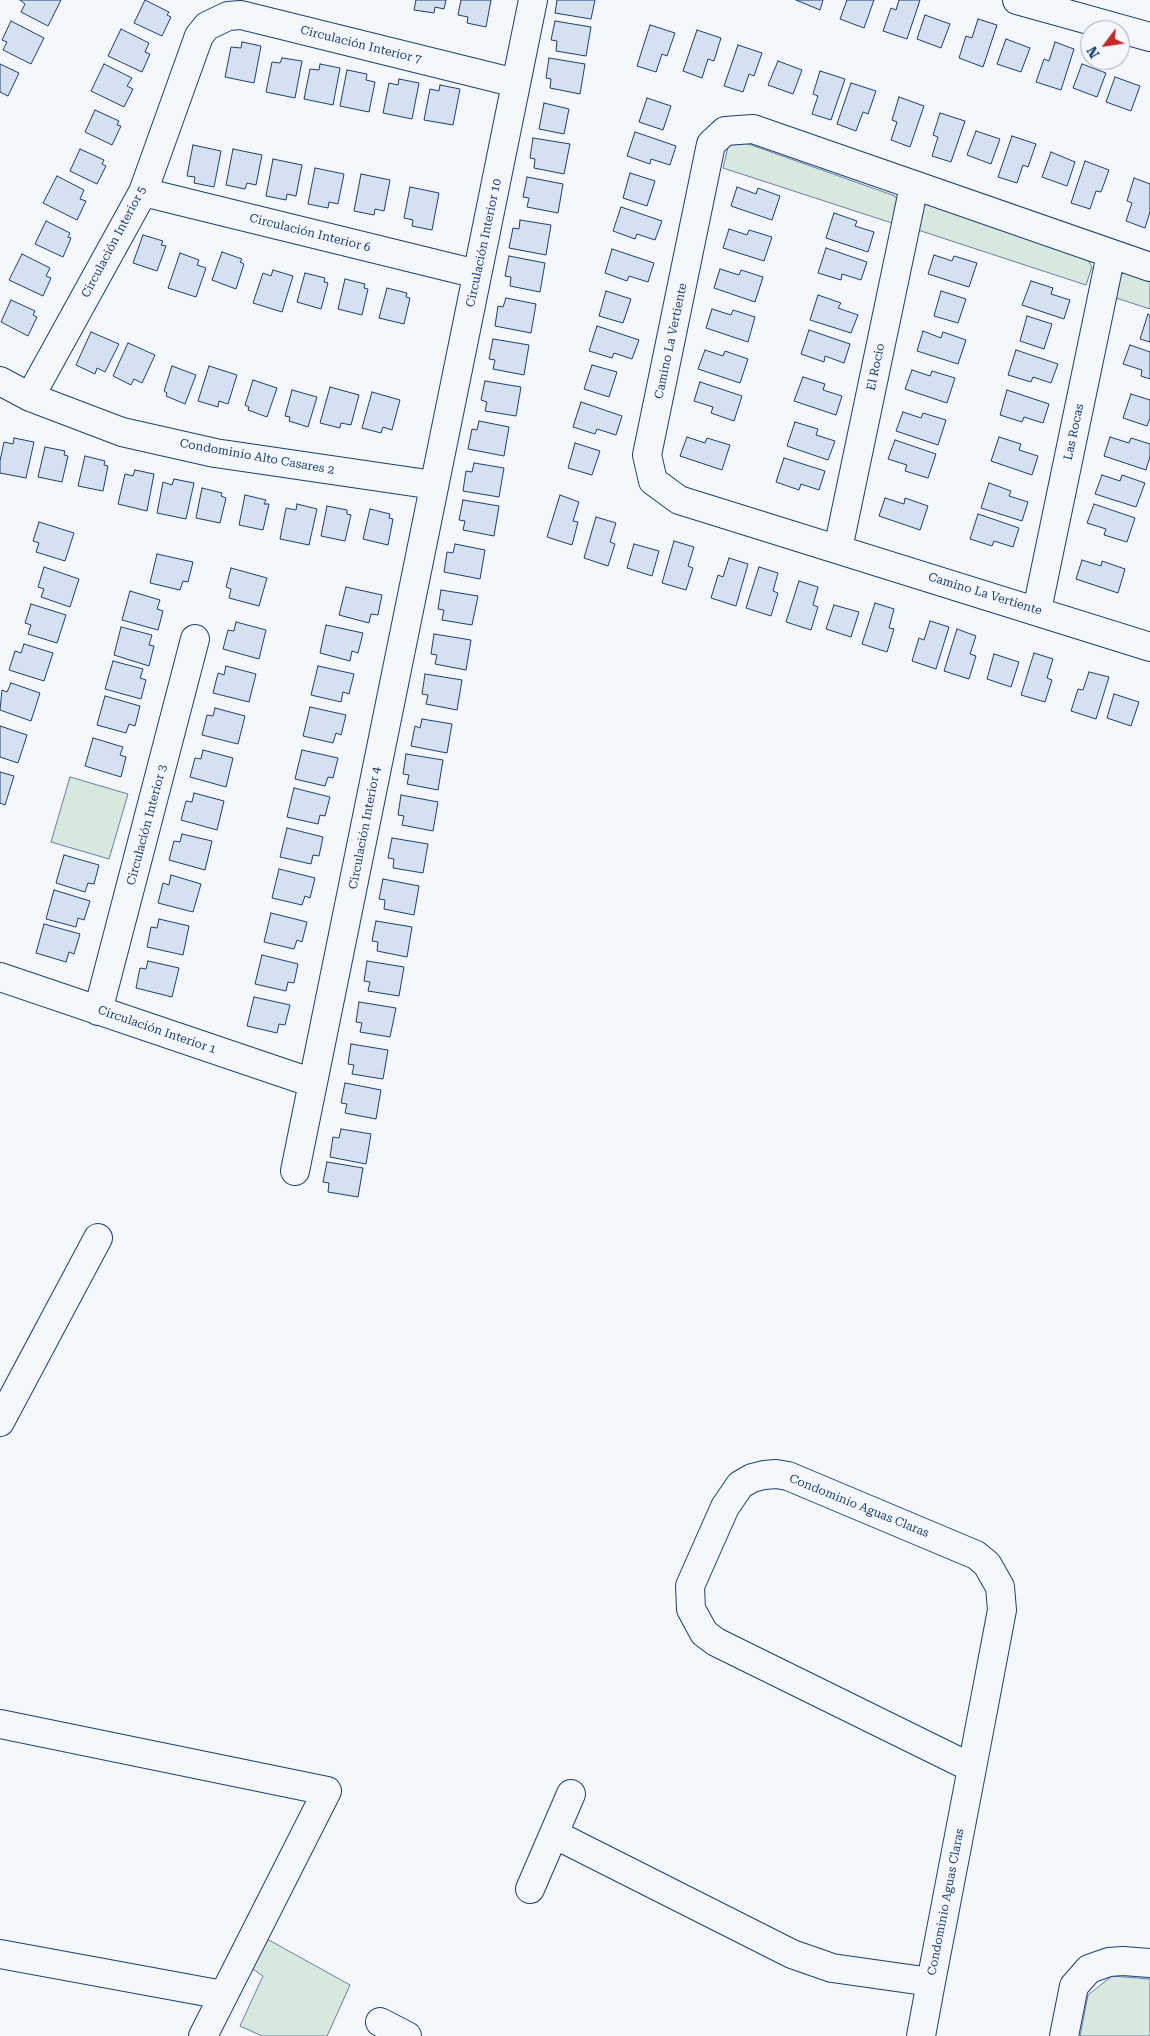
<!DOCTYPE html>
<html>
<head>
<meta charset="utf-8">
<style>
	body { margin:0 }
	#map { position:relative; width:1150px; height:2036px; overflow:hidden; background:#f4f7fb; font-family:"Roboto Serif",serif }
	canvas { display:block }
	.north { position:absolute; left:1080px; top:20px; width:50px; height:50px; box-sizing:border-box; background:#f4f7fb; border:1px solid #9eadc5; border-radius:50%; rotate:239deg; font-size:14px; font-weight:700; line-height:20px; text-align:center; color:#1d3f73 }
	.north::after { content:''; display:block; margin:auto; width:18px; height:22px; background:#c62828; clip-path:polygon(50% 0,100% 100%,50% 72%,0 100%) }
</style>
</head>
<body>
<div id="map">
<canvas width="1150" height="2036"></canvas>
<div class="north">N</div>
</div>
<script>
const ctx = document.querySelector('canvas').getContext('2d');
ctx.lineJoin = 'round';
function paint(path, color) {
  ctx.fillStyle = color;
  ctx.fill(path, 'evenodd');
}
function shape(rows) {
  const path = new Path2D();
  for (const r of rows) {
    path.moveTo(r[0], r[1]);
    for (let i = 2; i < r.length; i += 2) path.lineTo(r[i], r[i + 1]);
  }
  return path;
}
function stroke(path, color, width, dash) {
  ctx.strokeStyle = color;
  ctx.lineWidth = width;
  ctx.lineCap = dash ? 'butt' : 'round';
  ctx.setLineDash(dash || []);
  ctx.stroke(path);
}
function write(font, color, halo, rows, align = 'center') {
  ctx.font = font + ' "Roboto Serif",serif';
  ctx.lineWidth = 4;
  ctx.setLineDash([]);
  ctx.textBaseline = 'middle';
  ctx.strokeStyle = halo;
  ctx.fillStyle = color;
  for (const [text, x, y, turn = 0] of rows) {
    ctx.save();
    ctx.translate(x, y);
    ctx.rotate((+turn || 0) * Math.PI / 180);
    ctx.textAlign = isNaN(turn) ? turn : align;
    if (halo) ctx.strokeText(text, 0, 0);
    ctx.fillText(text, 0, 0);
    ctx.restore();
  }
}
const green = shape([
	[740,141,895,196,900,206,895,224,723,168,728,147,740,141],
	[931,202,1086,257,1092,267,1086,285,915,229,920,208,931,202],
	[1129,270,1150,277,1150,309,1113,297,1118,276,1129,270],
	[70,777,128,794,109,859,51,842,70,777],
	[249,1929,350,1985,327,2036,262,2036,240,2026,263,1976,235,1957,249,1929],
	[1112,1976,1150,1979,1150,2036,1080,2036,1088,1995,1112,1976]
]);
const building = shape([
	[20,0,61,0,48,26,21,12,25,4,20,0],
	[145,0,169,12,167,15,171,17,162,36,134,23,145,0],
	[416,0,446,0,444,9,435,7,434,13,414,10,416,0],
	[461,0,491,0,486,27,467,23,468,17,458,15,461,0],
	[557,0,595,0,591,19,555,13,557,0],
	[796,0,823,0,820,10,796,0],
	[847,0,874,0,864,28,840,19,847,0],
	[899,0,920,0,907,39,883,31,891,8,896,10,899,0],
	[925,15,950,24,941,48,917,39,925,15],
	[978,19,997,25,983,67,959,58,966,36,972,38,978,19],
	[11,21,44,38,31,64,3,50,7,42,2,40,11,21],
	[555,21,591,27,586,56,556,51,557,41,551,40,555,21],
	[650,25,675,33,667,56,662,54,656,72,637,66,650,25],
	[121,29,149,43,145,52,150,54,142,72,108,56,121,29],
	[697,30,721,38,714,61,708,59,702,78,683,71,697,30],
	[1006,39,1030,48,1021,72,997,64,1006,39],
	[242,42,261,46,254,83,225,77,231,47,241,48,242,42],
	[1055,42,1074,49,1061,90,1036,82,1044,59,1049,61,1055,42],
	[738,45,762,53,754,76,749,74,743,92,724,86,738,45],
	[282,58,302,61,295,98,266,92,272,62,280,63,282,58],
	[549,58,585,64,580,94,550,88,551,79,546,78,549,58],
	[778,61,802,70,793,94,768,85,778,61],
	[0,64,19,73,8,96,0,92,0,64],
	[104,64,132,78,127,86,133,89,124,107,91,91,104,64],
	[320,64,340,68,333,105,304,99,310,69,319,70,320,64],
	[1082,64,1106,73,1097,97,1073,88,1082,64],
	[347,70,367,74,366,80,375,82,369,112,340,106,347,70],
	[820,71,845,79,831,120,812,114,818,96,813,94,820,71],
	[1115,77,1140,86,1131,111,1106,102,1115,77],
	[399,79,419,83,412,119,383,113,389,83,398,85,399,79],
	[851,83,876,91,868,114,863,112,856,131,837,124,851,83],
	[440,85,460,89,453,125,424,120,430,89,439,91,440,85],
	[899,97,924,106,910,147,891,140,897,122,892,120,899,97],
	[647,98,671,106,663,130,639,122,647,98],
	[544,103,569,109,564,134,539,129,544,103],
	[95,110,119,121,117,125,121,126,112,145,85,132,95,110],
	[940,113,965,121,951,162,932,156,938,137,933,135,940,113],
	[976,131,1000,139,991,164,967,155,976,131],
	[635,132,676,146,670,165,651,159,650,164,627,156,635,132],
	[1012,136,1036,144,1028,167,1023,165,1017,183,998,177,1012,136],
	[533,138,570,144,564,174,534,168,535,159,530,158,533,138],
	[193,145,221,151,214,187,194,183,195,177,187,176,193,145],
	[80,149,104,160,102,164,106,166,97,184,70,171,80,149],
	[233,149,262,155,256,185,247,183,245,189,226,185,233,149],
	[1051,152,1075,162,1067,186,1042,177,1051,152],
	[273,159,302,165,296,196,287,194,286,200,266,196,273,159],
	[1085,161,1109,170,1101,192,1096,191,1090,209,1071,203,1085,161],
	[315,168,344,174,338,204,329,202,328,208,308,204,315,168],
	[630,173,655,181,647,206,623,198,630,173],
	[361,174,390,180,384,211,375,209,374,215,354,211,361,174],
	[57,176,84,190,80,199,86,201,77,220,43,203,57,176],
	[527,177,563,184,558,213,527,207,529,198,523,197,527,177],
	[1134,178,1150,184,1150,212,1145,228,1126,221,1132,203,1127,201,1134,178],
	[410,187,439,193,432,230,412,226,413,220,404,218,410,187],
	[737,187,756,194,758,188,780,196,772,220,731,206,737,187],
	[621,207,662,221,655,240,637,234,635,239,613,231,621,207],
	[834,213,857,221,855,226,874,232,868,252,826,238,834,213],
	[520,220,551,225,546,255,509,248,513,228,519,229,520,220],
	[46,221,70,233,68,237,71,238,63,257,35,244,46,221],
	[729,229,747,235,749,230,772,237,764,261,723,248,729,229],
	[143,235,163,241,161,245,166,246,157,271,133,263,143,235],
	[826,248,867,262,861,280,842,274,841,280,818,273,826,248],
	[612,249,654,263,648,282,629,276,627,281,605,273,612,249],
	[222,252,242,259,240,262,244,264,236,289,212,280,222,252],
	[180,253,199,260,197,265,206,268,196,297,168,288,180,253],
	[22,254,50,268,46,276,51,278,43,296,9,280,22,254],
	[934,255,952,261,954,256,977,263,969,287,928,274,934,255],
	[509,256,545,263,540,292,510,286,511,277,505,276,509,256],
	[720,269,739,275,741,270,763,277,755,302,714,288,720,269],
	[273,270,293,276,282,312,253,303,263,273,271,276,273,270],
	[305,273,325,278,324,282,328,283,321,309,297,302,305,273],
	[345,279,365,284,364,288,368,289,362,315,338,309,345,279],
	[1031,281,1053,288,1051,294,1070,300,1064,319,1022,305,1031,281],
	[387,288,407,293,406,297,410,298,404,324,379,318,387,288],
	[606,291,631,299,623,323,599,316,606,291],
	[941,291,966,299,958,323,934,316,941,291],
	[818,295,841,303,838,308,858,315,851,333,810,320,818,295],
	[506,298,536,304,531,333,495,326,498,306,503,307,506,298],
	[11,300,35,311,33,315,37,317,28,336,1,322,11,300],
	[712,309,731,315,733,310,755,317,748,342,706,328,712,309],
	[1148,314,1150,315,1150,342,1140,339,1148,314],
	[1027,316,1052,324,1044,349,1020,341,1027,316],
	[597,326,639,340,632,359,614,353,612,358,589,351,597,326],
	[809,330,850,344,844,363,825,356,824,362,801,354,809,330],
	[923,331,941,338,943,332,966,340,958,364,917,351,923,331],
	[91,332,119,344,105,372,97,368,95,374,76,365,91,332],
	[493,339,529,345,524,375,493,369,495,360,489,359,493,339],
	[128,343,155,355,142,383,134,379,131,385,113,376,128,343],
	[1130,345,1150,352,1150,379,1141,376,1142,370,1123,364,1130,345],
	[705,350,723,356,725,351,748,359,740,383,698,369,705,350],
	[1016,350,1058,364,1051,383,1033,377,1031,382,1008,375,1016,350],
	[592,365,617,372,609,397,584,389,592,365],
	[172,366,196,375,185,404,166,396,167,393,164,391,172,366],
	[209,366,237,375,228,404,219,401,218,407,198,401,209,366],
	[912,370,930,376,932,371,955,378,947,403,905,389,912,370],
	[803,377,825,384,823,390,842,396,836,415,794,401,803,377],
	[253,380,277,388,267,417,248,410,249,407,245,405,253,380],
	[485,381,521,387,516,416,485,411,487,402,481,400,485,381],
	[700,382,742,396,734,421,711,413,713,407,694,401,700,382],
	[330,387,359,395,351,425,341,423,340,428,320,423,330,387],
	[292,390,317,397,308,427,289,421,290,417,285,416,292,390],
	[1007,390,1049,404,1043,423,1024,417,1022,422,1000,415,1007,390],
	[372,392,400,400,392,430,383,427,381,433,362,428,372,392],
	[1131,394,1150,400,1150,418,1147,426,1123,418,1131,394],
	[581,402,622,416,616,435,597,429,595,434,573,427,581,402],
	[903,412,921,418,923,413,946,420,938,445,896,431,903,412],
	[479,421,509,427,504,456,468,449,472,429,477,430,479,421],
	[795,422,818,429,816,435,835,441,828,460,787,446,795,422],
	[687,437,705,443,707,438,730,445,722,470,680,456,687,437],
	[999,437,1021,444,1019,450,1038,456,1032,475,991,461,999,437],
	[1110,437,1129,443,1131,438,1150,444,1150,456,1146,470,1104,456,1110,437],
	[14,438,34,442,26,478,0,473,0,461,4,442,13,444,14,438],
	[895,440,936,454,928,478,905,471,907,465,888,459,895,440],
	[575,443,600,451,592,475,568,468,575,443],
	[45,447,65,451,64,455,68,456,62,482,38,477,45,447],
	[85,456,105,461,104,465,108,466,103,491,78,486,85,456],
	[784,458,825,471,819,490,801,484,799,490,776,482,784,458],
	[474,463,504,468,499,497,463,491,466,471,472,472,474,463],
	[135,470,154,474,147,511,118,504,125,474,133,476,135,470],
	[1102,475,1120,481,1122,475,1145,483,1136,507,1095,494,1102,475],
	[174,479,194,483,186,519,157,513,163,482,172,485,174,479],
	[989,483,1011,491,1009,496,1028,502,1022,521,981,508,989,483],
	[202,488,222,493,221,496,226,498,220,523,196,518,202,488],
	[245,495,266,500,264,504,269,504,263,530,239,525,245,495],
	[560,495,579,502,573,521,578,522,572,545,547,537,560,495],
	[885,498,904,504,905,498,928,506,920,530,879,516,885,498],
	[463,500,499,506,494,536,463,530,465,521,459,520,463,500],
	[297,504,317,509,309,545,280,539,286,508,296,510,297,504],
	[1094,504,1135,518,1127,542,1104,535,1106,529,1087,523,1094,504],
	[327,506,347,510,347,514,351,515,345,541,321,536,327,506],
	[370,509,390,514,389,518,393,519,388,545,363,539,370,509],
	[978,514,1019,528,1013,547,994,541,992,546,970,539,978,514],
	[596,517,616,523,610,542,615,544,608,566,584,558,596,517],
	[39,522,74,533,65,561,36,552,39,543,33,541,39,522],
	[674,541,694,547,688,566,693,568,686,590,662,583,674,541],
	[455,544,485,550,480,579,444,572,447,552,453,553,455,544],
	[634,544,659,551,652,576,627,568,634,544],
	[157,554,193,562,188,582,183,581,180,590,150,583,157,554],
	[729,558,748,564,736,606,711,598,718,575,723,577,729,558],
	[1082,560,1101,566,1102,561,1125,569,1118,593,1076,579,1082,560],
	[44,567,79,579,70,607,41,597,44,589,38,587,44,567],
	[759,567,778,573,773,591,778,593,771,616,746,608,759,567],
	[231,568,267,578,259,606,229,598,231,589,226,587,231,568],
	[799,581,818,587,813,605,818,607,811,630,786,622,799,581],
	[346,587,382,595,378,615,371,614,369,623,339,615,346,587],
	[441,590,478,596,472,625,442,620,444,610,438,609,441,590],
	[130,591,160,600,157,609,163,611,158,630,122,620,130,591],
	[875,603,894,609,889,628,894,629,887,652,862,644,875,603],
	[31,604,66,615,57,643,28,634,31,625,25,623,31,604],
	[834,605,859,612,851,637,826,629,834,605],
	[930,621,949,627,936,669,912,661,919,638,924,640,930,621],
	[236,622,266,630,259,659,223,649,228,630,234,631,236,622],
	[326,625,363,633,358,653,352,651,350,661,320,653,326,625],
	[121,627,152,635,149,645,154,646,149,666,114,655,121,627],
	[957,629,976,636,970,654,976,656,969,679,944,671,957,629],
	[434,634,471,640,466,670,435,664,437,655,431,654,434,634],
	[24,644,53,653,44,681,9,670,15,651,21,653,24,644],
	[1034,653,1053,659,1047,678,1052,680,1045,702,1021,695,1034,653],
	[994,654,1019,662,1011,687,987,679,994,654],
	[113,661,143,669,140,678,146,680,141,699,105,689,113,661],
	[226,666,256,674,249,702,213,693,218,673,224,675,226,666],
	[318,666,354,674,349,694,343,692,341,702,311,695,318,666],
	[1089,672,1109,677,1096,719,1071,711,1078,689,1083,690,1089,672],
	[425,674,462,680,457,710,426,704,428,695,422,694,425,674],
	[11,683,40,693,31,721,0,710,2,690,7,692,11,683],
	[1114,694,1139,702,1131,726,1107,718,1114,694],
	[105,696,140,706,135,726,129,724,126,733,97,725,105,696],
	[310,707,346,715,341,735,336,733,333,743,303,736,310,707],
	[215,708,245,716,238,744,202,735,207,715,213,716,215,708],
	[422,719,452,724,447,753,411,746,415,726,420,728,422,719],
	[0,726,27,735,18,763,0,757,0,726],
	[93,738,123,747,120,755,126,757,121,777,85,766,93,738],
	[203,750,233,758,226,787,190,777,195,758,201,759,203,750],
	[302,750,338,758,333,778,328,777,325,786,295,779,302,750],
	[406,754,443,760,438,790,407,784,409,775,403,774,406,754],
	[0,772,14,776,5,805,0,803,0,772],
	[294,788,330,797,325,816,320,815,318,824,287,817,294,788],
	[194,793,224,801,217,830,181,820,186,801,192,802,194,793],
	[401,795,438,802,433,831,402,825,404,816,398,815,401,795],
	[287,828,323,837,319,856,313,855,311,864,280,857,287,828],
	[182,834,212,841,205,870,169,860,174,841,180,842,182,834],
	[392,838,428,844,423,873,393,868,394,859,388,858,392,838],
	[64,855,99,865,94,884,88,883,85,892,56,883,64,855],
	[279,869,315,878,310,898,305,896,302,905,272,898,279,869],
	[171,875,201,884,193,912,158,903,163,883,169,885,171,875],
	[383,879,419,886,414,915,384,909,385,900,379,899,383,879],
	[54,890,90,901,84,920,78,918,76,927,46,919,54,890],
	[271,913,307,922,302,942,297,940,294,949,264,942,271,913],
	[159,919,189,926,183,955,147,947,151,927,157,928,159,919],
	[376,921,412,927,407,957,377,951,378,942,372,941,376,921],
	[44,924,80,934,74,954,69,952,66,962,36,953,44,924],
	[262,955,298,964,294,983,288,982,286,991,255,984,262,955],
	[148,961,179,968,172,997,136,988,140,968,146,969,148,961],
	[367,961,404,967,399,996,368,991,370,982,364,981,367,961],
	[254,997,290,1005,285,1025,279,1024,277,1033,247,1026,254,997],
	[359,1002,396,1008,390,1037,360,1032,362,1023,356,1022,359,1002],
	[351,1044,388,1050,383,1079,352,1074,354,1065,348,1064,351,1044],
	[345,1083,381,1090,376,1119,345,1113,347,1104,341,1103,345,1083],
	[341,1129,371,1134,366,1164,330,1157,333,1137,339,1138,341,1129],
	[327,1162,363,1168,358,1197,328,1192,329,1183,323,1182,327,1162]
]);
const minor = shape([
	[1017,0,1150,37],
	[143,192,477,274],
	[1150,267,753,129,725,131,711,144,647,455,653,481,679,500,1150,647],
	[0,381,30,397,122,432,215,453,434,485],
	[30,397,143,192,199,36,207,26,228,16,241,15,516,83],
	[838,549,914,186],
	[1037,610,1111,254],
	[0,977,313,1083],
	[98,1011,195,639],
	[295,1171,533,0],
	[0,1422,98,1238],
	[0,1724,327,1791,203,2036],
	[554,1834,792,1954,832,1968,931,1982],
	[530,1889,571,1794],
	[0,1954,223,1995],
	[380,2022,407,2036],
	[921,2036,931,1982,972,1768,1002,1610,1000,1587,987,1564,976,1555,788,1476,776,1474,764,1475,752,1478,740,1485,725,1507,690,1586,691,1609,704,1633,716,1642,972,1768],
	[1064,2036,1074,1986,1089,1969,1109,1962,1123,1961,1150,1963]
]);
const streetNames = [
	["Circulación Interior 7",361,45,14],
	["Circulación Interior 6",310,233,14],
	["Circulación Interior 5",114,242,-62],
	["Circulación Interior 10",484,243,-78],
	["Camino La Vertiente",671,341,-78],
	["El Rocio",876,367,-78],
	["Las Rocas",1074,432,-78],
	["Condominio Alto Casares 2",257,457,10],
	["Camino La Vertiente",985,594,17],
	["Circulación Interior 3",147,825,-75],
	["Circulación Interior 4",365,828,-79],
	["Circulación Interior 1",157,1030,19],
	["Condominio Aguas Claras",859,1506,22],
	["Condominio Aguas Claras",946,1902,-79]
];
paint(green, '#d7e8df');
stroke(green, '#687fa3', 1);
paint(building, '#d5e0f0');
stroke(building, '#1d3f73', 1);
stroke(minor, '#1d3f73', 30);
stroke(minor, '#f4f7fb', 28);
write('12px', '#1d3f73', '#f4f7fb', streetNames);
</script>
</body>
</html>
